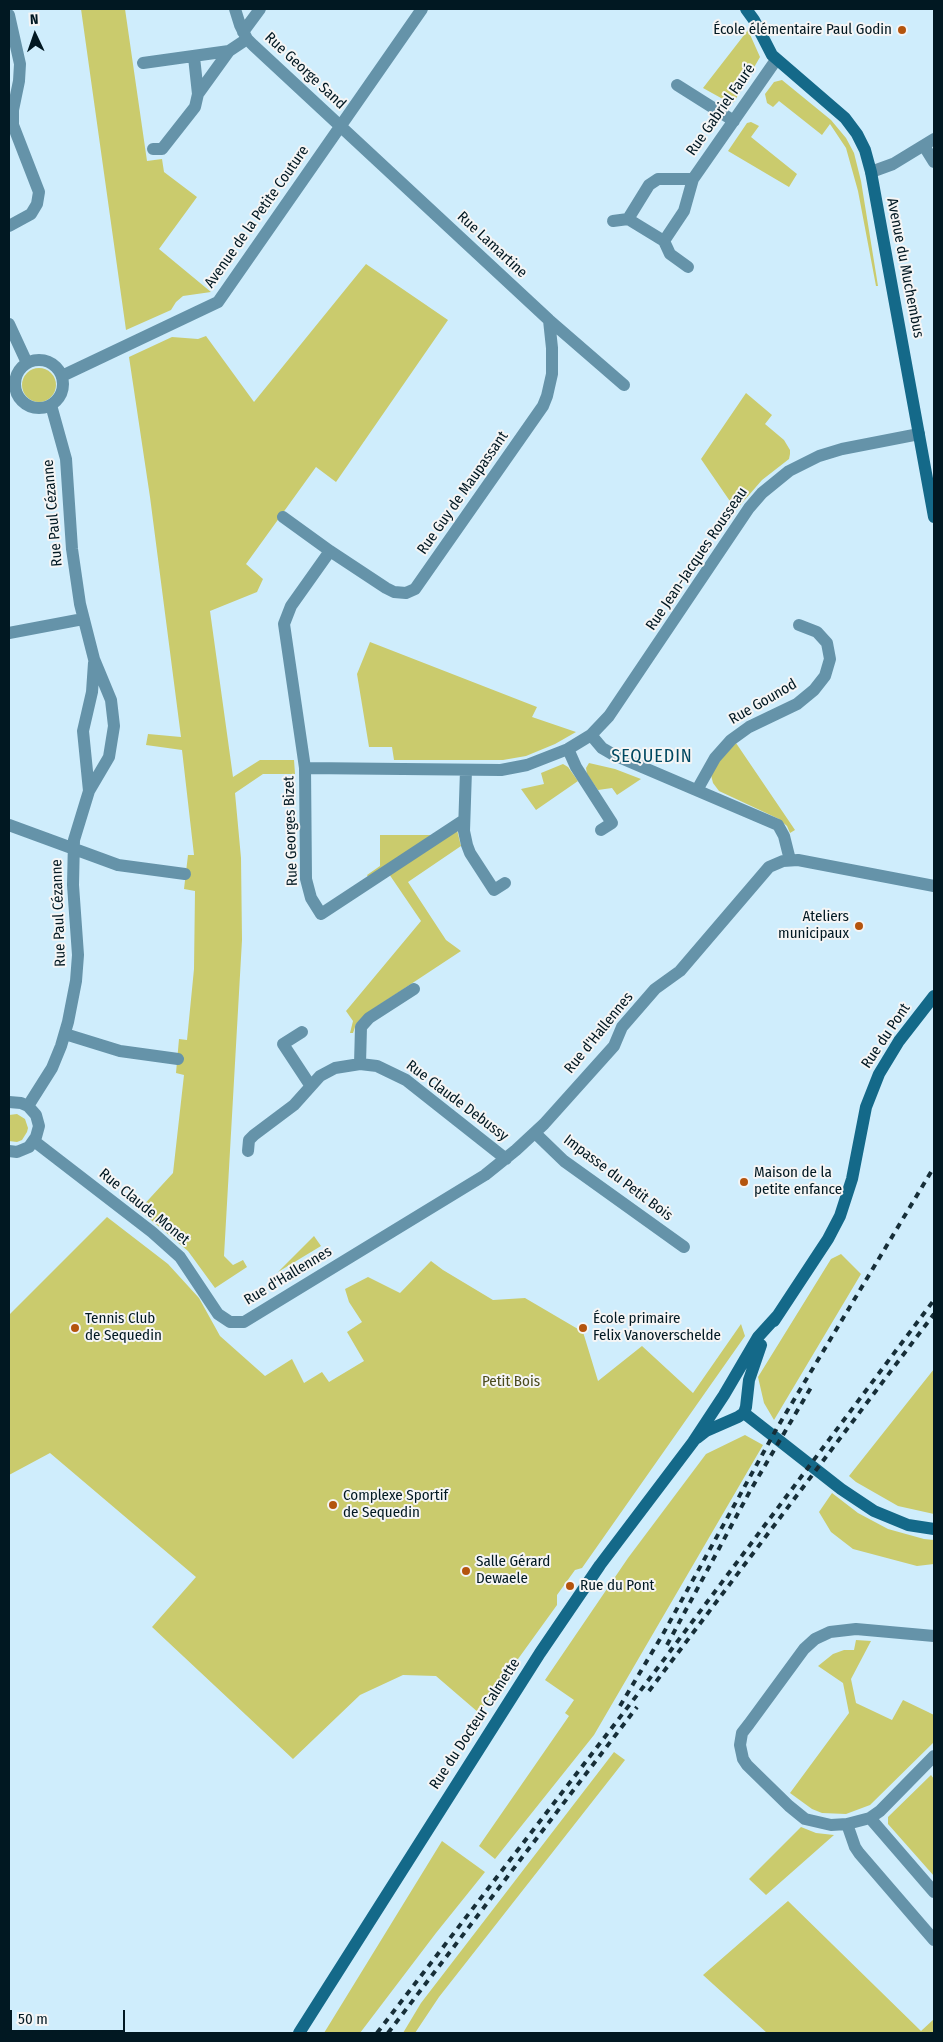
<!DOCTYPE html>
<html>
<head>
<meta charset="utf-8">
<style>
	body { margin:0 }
	#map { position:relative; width:943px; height:2042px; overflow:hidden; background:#cfedfc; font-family:"Fira Sans Condensed",sans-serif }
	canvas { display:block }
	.frame { position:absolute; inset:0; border:10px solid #011822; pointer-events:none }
	.north { position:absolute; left:10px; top:10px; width:50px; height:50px; -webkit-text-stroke:4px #f5f5f5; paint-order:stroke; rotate:357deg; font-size:14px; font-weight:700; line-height:20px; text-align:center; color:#011822 }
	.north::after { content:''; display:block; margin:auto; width:18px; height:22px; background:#011822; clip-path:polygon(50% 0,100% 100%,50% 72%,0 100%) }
	.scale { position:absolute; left:10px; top:2010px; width:115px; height:22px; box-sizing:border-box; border:2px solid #011822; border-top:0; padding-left:6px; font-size:15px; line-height:18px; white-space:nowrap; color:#011822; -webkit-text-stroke:4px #f5f5f5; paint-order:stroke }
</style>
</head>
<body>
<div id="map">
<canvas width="943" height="2042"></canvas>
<div class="frame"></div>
<div class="north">N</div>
<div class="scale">50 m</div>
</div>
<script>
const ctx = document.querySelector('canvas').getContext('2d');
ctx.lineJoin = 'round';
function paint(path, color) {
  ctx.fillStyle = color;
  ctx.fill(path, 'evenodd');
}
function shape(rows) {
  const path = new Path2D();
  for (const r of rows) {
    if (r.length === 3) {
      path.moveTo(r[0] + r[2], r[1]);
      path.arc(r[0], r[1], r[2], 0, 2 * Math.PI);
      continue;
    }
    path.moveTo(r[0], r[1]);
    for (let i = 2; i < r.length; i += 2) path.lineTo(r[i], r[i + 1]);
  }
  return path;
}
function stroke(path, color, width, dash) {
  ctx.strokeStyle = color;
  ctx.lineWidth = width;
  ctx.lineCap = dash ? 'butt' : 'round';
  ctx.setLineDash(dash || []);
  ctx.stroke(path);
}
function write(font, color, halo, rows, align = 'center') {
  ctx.font = font + ' "Fira Sans Condensed",sans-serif';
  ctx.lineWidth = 4;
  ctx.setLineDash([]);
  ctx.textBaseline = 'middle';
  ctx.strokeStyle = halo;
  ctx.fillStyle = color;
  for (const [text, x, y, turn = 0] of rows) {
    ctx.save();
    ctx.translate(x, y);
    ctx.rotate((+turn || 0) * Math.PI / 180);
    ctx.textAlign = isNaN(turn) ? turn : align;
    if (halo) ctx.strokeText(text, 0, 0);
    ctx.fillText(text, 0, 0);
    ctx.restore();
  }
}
const green = shape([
	[81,9,125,9,147,161,162,159,164,172,197,197,159,249,211,292,183,296,176,302,171,310,126,330],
	[748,30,760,57,734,102,730,103,703,88],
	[782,80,831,120,846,138,854,153,861,181,878,286,876,286,858,191,846,148,830,124,822,135,779,101,773,107,767,103,765,94,774,82],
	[751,122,759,126,751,137,797,174,789,187,728,151,747,123],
	[366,264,448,320,336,482,316,467,246,564,263,579,257,592,210,611,233,777,260,760,294,760,295,774,263,774,235,793,241,858,242,940,224,1256,233,1265,243,1260,247,1267,215,1288,188,1251,139,1210,173,1173,184,1075,176,1073,179,1039,187,1040,194,969,195,891,184,889,188,855,194,855,182,750,146,745,148,734,181,737,150,497,129,357,172,337,198,339,206,336,254,402],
	[39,385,17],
	[746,393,772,415,765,424,784,440,790,450,790,454,789,459,762,480,736,510,701,459],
	[370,642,537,707,532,717,576,732,555,744,526,756,503,760,394,760,392,747,369,747,357,674],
	[736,743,795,830,790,833,787,826,779,819,719,791,713,783,711,775,714,767],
	[589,763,615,769,641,779,617,795,612,788,598,790,587,774,586,768],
	[563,764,568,767,578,781,536,810,521,789,544,784,541,773],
	[457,830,461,846,408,882,446,940,461,951,370,1011,356,1024,353,1033,350,1033,353,1021,346,1011,421,921,389,874],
	[380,835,435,835,368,877,367,875,380,866],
	[17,1114,25,1119,28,1128,27,1132,22,1140,17,1142,9,1141,9,1115],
	[107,1217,168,1264,199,1298,220,1336,265,1376,292,1359,304,1383,322,1372,329,1382,364,1361,347,1332,362,1322,349,1302,345,1289,368,1277,400,1293,431,1261,443,1270,493,1300,525,1298,583,1332,598,1381,642,1346,693,1393,741,1324,745,1336,582,1568,575,1570,557,1595,557,1605,479,1713,436,1676,403,1675,360,1695,293,1759,152,1627,196,1577,50,1453,9,1475,9,1315],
	[314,1236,321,1246,278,1272],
	[841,1254,861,1274,774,1420,764,1403,758,1377,831,1259],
	[934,1369,934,1514,898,1506,856,1482,849,1476],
	[745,1435,763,1445,594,1735,495,1859,479,1846,569,1716,565,1713,574,1700,545,1680,628,1558,706,1454],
	[832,1493,858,1513,888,1529,924,1539,934,1540,934,1564,917,1566,853,1549,831,1532,819,1512],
	[856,1640,871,1641,851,1679,856,1703,892,1720,903,1700,928,1712,934,1715,934,1742,870,1805,846,1814,822,1813,812,1809,790,1793,849,1713,843,1683,818,1666,833,1654,844,1650,854,1650],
	[614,1752,625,1760,439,1997,415,2033,403,2033,421,2003],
	[931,1775,934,1779,934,1876,888,1824,888,1817],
	[801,1827,816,1833,834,1835,766,1895,749,1879],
	[442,1841,485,1872,436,1933,360,2033,324,2033],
	[788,1901,921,2031,934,2019,934,2033,767,2033,703,1975]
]);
const street = shape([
	[235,9,240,25,247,39,253,45,549,320,624,385],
	[9,15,20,64,19,81,13,110,13,125,39,192,37,204,31,214,9,226],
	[243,32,260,9],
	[194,57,198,94],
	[143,63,229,51,247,39],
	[677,85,734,121],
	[924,146,934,162],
	[153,149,162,149,195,107,198,94,229,51],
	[871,172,893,164,934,139],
	[628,219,664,241],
	[613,221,628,219,649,185,658,179,693,179],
	[688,267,670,254,664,241,684,211,693,179,776,60],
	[9,324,27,363],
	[39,384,24],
	[62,376,218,302,422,9],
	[283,517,330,551,386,588,394,592,406,593,415,589,543,406,547,396,552,374,552,348,549,320],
	[330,551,291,606,284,624,305,768,306,879,311,898,321,914,464,820],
	[9,633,83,619],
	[591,735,602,748,614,755,778,825,784,836,790,860],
	[568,749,576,767,612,823,601,830],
	[305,768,501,770,527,765,568,749,591,735,609,716,749,508,762,493,789,471,819,456,842,449,919,434],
	[466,770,464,831,467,845,470,853,494,890,505,883],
	[697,790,715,758,731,740,749,727,797,704,814,690,825,676,830,659,827,643,817,632,799,625],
	[89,791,83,731,92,692,94,663],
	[9,825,118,865,185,874],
	[302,1032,283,1044,310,1085],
	[65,1034,120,1051,178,1059],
	[360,1064,361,1027,369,1018,414,989],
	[9,1102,21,1103,28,1106,36,1115,39,1126,36,1137,29,1147,17,1152,9,1151],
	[28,1106,52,1068,61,1046,68,1022,76,981,78,955,73,885,74,840,89,791,109,757,114,726,111,700,94,659,80,604,72,549,66,459,51,405],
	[535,1133,564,1161,684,1247],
	[34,1141,152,1232,180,1257,218,1314,230,1322,244,1322,485,1175,516,1150,544,1124,614,1046,622,1027,655,989,680,971,769,867,783,861,798,860,934,886],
	[248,1151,249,1140,254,1135,294,1105,320,1076,335,1068,360,1064,377,1066,406,1080,506,1159],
	[934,1636,856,1629,830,1632,815,1639,804,1649,749,1724,742,1733,740,1745,743,1759,747,1765,789,1806,805,1819,831,1825,847,1824,870,1818,880,1811,934,1756],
	[870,1818,934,1892],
	[847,1824,855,1847,859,1853,934,1940]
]);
const secondary = shape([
	[746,9,754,20,772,55,845,118,857,134,865,150,871,172,934,517],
	[774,1321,828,1239,840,1216,852,1179,866,1107,879,1074,899,1041,934,996],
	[744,1413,841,1489,874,1511,908,1525,934,1529],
	[697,1438,706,1431,738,1417,744,1413,746,1407,749,1380,761,1345],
	[299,2033,540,1653,600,1565,693,1442,724,1395,758,1337,778,1315]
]);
const rail = shape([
	[667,1645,750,1491,813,1384],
	[649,1691,934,1314],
	[620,1706,663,1634,777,1428,934,1167],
	[377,2033,644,1686,934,1300],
	[388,2033,637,1707]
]);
const markers = [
	[902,30,5,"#b4540d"],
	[859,926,5,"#b4540d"],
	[744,1182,5,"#b4540d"],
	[75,1328,5,"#b4540d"],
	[583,1328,5,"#b4540d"],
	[333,1505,5,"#b4540d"],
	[466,1571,5,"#b4540d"],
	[570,1586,5,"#b4540d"]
];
const poiNames = [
	["École élémentaire Paul Godin",892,30,"right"],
	["Ateliers",849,917,"right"],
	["municipaux",849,934,"right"],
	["Maison de la",754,1173],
	["petite enfance",754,1190],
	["Tennis Club",85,1319],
	["de Sequedin",85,1336],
	["École primaire",593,1319],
	["Felix Vanoverschelde",593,1336],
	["Complexe Sportif",343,1496],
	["de Sequedin",343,1513],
	["Salle Gérard",476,1562],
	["Dewaele",476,1579],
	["Rue du Pont",580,1586]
];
const streetNames = [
	["Rue George Sand",305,71,43],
	["Rue Gabriel Fauré",721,110,-55],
	["Avenue de la Petite Couture",257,217,-55],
	["Rue Lamartine",492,245,43],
	["Avenue du Muchembus",905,268,79],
	["Rue Guy de Maupassant",463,493,-55],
	["Rue Paul Cézanne",53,513,-95],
	["Rue Jean-Jacques Rousseau",697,559,-56],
	["Rue Gounod",763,702,-30],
	["Rue Georges Bizet",291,831,-92],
	["Rue Paul Cézanne",59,913,-92],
	["Rue d'Hallennes",599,1033,-51],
	["Rue du Pont",886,1036,-56],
	["Rue Claude Debussy",457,1101,37],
	["Impasse du Petit Bois",618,1178,37],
	["Rue Claude Monet",144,1207,39],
	["Rue d'Hallennes",288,1276,-31],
	["Rue du Docteur Calmette",475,1724,-57]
];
const parkNames = [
	["Petit Bois",511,1382]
];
const quarterNames = [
	["SEQUEDIN",652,757]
];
paint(green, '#cacb6d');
stroke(street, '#6593a9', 12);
stroke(secondary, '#146989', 12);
stroke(rail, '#162e38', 4, [6, 6]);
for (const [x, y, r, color] of markers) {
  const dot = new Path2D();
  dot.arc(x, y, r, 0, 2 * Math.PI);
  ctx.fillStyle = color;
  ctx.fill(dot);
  stroke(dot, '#f5f5f5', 2);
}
write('15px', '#011822', '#f5f5f5', poiNames, 'left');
write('15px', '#011822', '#f5f5f5', streetNames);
write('15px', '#4b4b1e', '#f5f5f5', parkNames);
ctx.letterSpacing = '1px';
write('18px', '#004861', '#f5f5f5', quarterNames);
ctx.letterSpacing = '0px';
</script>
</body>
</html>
